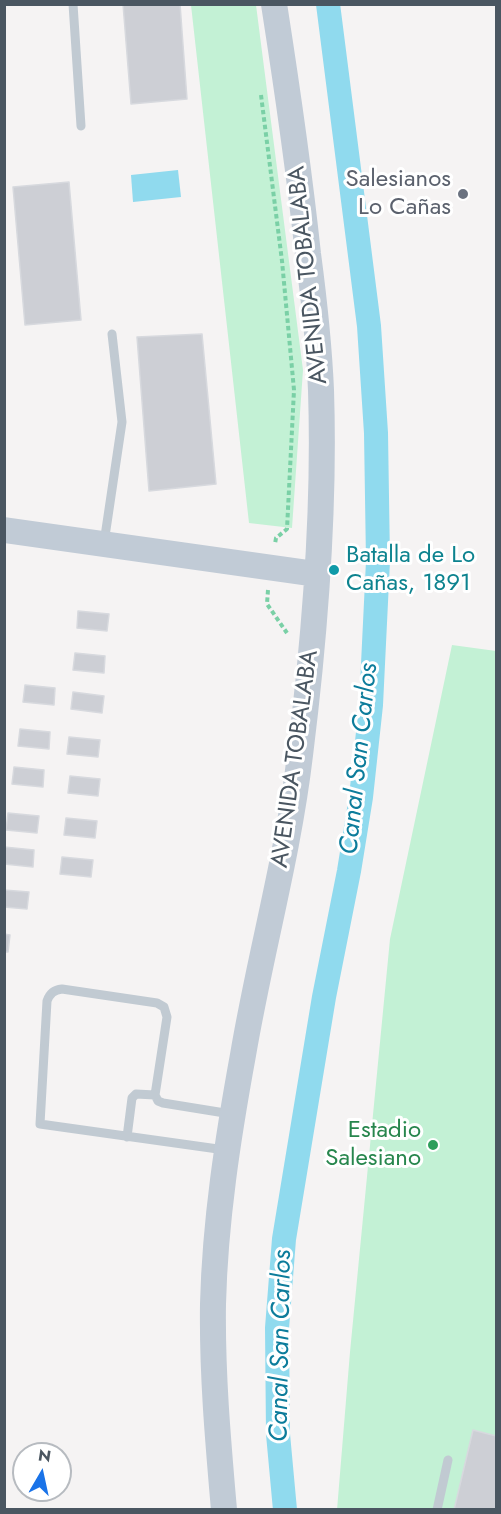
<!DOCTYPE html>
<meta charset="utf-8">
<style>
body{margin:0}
#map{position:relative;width:501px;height:1514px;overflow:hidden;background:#f5f3f3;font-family:Jost,sans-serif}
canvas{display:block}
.frame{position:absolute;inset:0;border:6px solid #4a5661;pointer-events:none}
.north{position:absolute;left:12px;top:1442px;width:60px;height:60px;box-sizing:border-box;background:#fff;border:2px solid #b7bbc0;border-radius:50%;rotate:9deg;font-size:16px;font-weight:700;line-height:24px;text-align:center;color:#4a5661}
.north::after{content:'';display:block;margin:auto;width:21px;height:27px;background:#1a73e8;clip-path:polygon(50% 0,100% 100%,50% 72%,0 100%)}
</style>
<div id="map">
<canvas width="501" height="1514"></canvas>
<div class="frame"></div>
<div class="north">N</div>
</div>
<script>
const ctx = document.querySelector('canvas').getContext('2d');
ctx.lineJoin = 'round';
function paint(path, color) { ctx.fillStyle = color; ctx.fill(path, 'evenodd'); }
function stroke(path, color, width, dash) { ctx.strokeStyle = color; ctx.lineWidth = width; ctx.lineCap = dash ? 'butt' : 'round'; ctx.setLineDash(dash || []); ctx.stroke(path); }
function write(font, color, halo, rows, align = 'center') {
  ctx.font = font + ' Jost,sans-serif'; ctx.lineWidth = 6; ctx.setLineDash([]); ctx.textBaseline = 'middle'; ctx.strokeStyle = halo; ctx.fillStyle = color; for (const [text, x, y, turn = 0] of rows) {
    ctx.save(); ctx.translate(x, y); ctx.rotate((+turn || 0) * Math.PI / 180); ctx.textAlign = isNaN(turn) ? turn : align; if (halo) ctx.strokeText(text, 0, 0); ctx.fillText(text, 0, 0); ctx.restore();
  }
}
const green = new Path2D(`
 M191,5h65l47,365 -11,158 -43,-5z
 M452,645l44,6v858l-159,1 13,-158 40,-413z`);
const water = new Path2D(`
 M178,170l3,27 -48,5 -2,-27z`);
const canal = new Path2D(`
 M285,1510l-7,-76 -1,-106 7,-89 40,-242 25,-126 12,-74 10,-92 7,-144 -2,-128 -7,-107 -41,-322`);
const building = new Path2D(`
 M123,4h57l7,95 -56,5z
 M69,182l12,138 -56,5 -12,-138z
 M202,334l14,150 -67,7 -12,-154z
 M78,611l31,3 -2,17 -30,-3z
 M75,653l30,3 -1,17 -31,-3z
 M25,685l30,3 -1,17 -31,-3z
 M73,692l31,4 -2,17 -31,-4z
 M20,729l30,3 -1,17 -31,-3z
 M69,737l31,3 -2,17 -31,-3z
 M14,767l30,3 -1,17 -31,-3z
 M70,776l30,3 -2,17 -30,-3z
 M8,813l31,3 -2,17 -31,-3z
 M66,818l31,3 -2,17 -31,-3z
 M4,847l30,3 -1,17 -29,-3z
 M62,857l31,3 -2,17 -31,-3z
 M4,890l25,2 -2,17 -23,-2z
 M4,934l6,1 -2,17h-4z
 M473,1430l23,6v74h-42z`);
const path = new Path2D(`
 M261,95l21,166 12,129 -7,139 -11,9 -1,6
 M268,590l-1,14 20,29`);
const lane = new Path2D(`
 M73,4l8,122
 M104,543l18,-121 -10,-88
 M155,1095l12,-78 -3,-10 -7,-4 -95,-14c-8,1 -12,4 -15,12l-7,123 185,26
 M127,1137l5,-39 4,-4 19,1 3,6 5,2 68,11
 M437,1510l11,-50`);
const secondary = new Path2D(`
 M4,530l312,44
 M224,1510c-6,-69 -12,-137 -11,-206 2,-83 15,-167 30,-249 17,-101 45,-198 57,-300 15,-120 25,-244 21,-365 -2,-46 -7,-91 -13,-136 -9,-84 -21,-167 -34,-250`);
const markers = [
 [463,194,6,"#6b7280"],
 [334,570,6,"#0f9aa8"],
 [433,1145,6,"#2e9e5b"]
];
const worshipNames = [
 ["Salesianos",451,180],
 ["Lo Cañas",451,208]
];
const streetNames = [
 ["AVENIDA TOBALABA",309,275,-96],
 ["AVENIDA TOBALABA",296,759,-82]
];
const cultureNames = [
 ["Batalla de Lo",346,556],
 ["Cañas, 1891",346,584]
];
const leisureNames = [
 ["Estadio",421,1131],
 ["Salesiano",421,1159]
];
const waterNames = [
 ["Canal San Carlos",360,759,-84],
 ["Canal San Carlos",282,1346,-89]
];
paint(green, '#c3f1d5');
paint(water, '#90daee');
stroke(canal, '#90daee', 24);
paint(building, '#cdcfd5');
stroke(building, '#d7d9de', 1.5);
stroke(path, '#7ad0a6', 4, [4.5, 3]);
stroke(lane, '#c1cad2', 9);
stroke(secondary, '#c1cbd6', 26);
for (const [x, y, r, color] of markers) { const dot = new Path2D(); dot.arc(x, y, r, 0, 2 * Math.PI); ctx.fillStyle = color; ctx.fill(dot); stroke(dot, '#fff', 2); }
write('24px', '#5b616d', '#fff', worshipNames, 'right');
write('24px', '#4a5661', '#fff', streetNames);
write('24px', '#0d838f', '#fff', cultureNames, 'left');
write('24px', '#27864d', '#fff', leisureNames, 'right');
write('italic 26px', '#0c7c9b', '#fff', waterNames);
</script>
